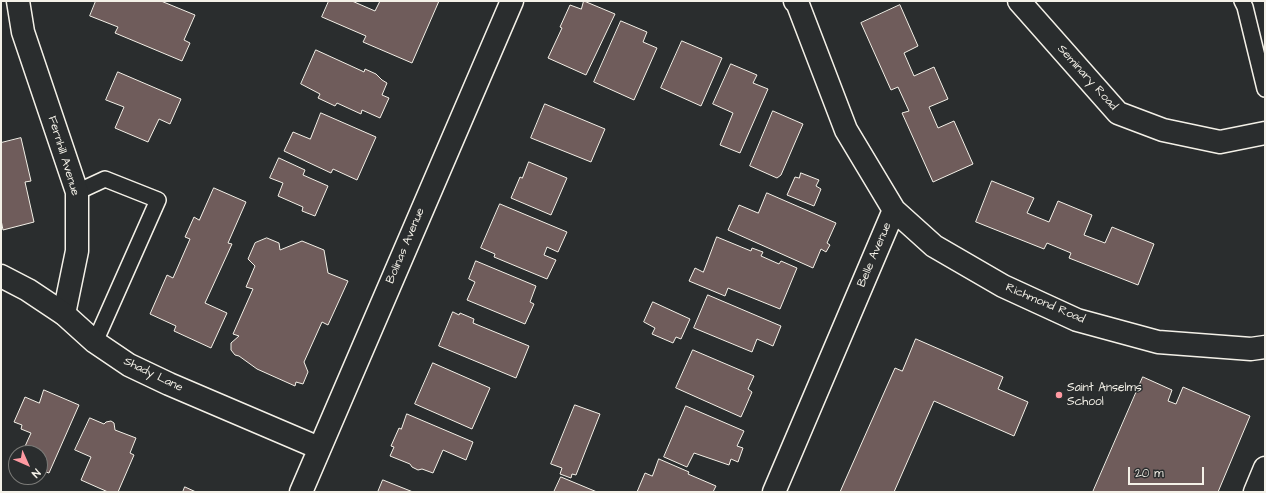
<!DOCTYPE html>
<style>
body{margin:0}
#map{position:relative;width:1266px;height:493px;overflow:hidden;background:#2a2d2e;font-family:"Architects Daughter",sans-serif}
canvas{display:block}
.frame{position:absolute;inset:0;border:2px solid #f4f1e8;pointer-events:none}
.north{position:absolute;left:8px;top:445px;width:40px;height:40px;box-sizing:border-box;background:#2a2d2e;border:1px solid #7b7b78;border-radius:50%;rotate:135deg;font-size:11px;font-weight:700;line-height:16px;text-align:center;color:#f4f1e8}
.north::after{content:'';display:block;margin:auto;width:14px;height:18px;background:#ff9aa2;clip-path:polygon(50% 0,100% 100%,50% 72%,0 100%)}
.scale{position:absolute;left:1128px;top:467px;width:76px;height:18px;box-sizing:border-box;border:2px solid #f4f1e8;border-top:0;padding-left:5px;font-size:12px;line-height:14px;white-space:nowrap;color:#f4f1e8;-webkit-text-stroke:3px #2a2d2e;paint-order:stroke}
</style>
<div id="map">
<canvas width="1266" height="493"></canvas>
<div class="frame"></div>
<div class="north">N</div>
<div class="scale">20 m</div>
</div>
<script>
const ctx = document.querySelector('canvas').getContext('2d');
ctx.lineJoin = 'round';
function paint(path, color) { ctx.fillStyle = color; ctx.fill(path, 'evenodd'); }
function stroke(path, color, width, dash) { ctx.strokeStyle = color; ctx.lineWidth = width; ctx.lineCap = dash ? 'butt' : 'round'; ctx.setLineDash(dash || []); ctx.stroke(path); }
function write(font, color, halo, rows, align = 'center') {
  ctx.font = font + ' "Architects Daughter",sans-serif'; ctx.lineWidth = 3; ctx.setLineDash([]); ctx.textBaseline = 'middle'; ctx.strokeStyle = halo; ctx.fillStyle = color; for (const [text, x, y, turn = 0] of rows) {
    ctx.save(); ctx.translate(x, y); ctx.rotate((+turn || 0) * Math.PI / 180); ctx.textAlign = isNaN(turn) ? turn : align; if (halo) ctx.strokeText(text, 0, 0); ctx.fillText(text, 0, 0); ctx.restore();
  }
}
const building = new Path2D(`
 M96,1h65l34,14 -11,25 6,3 -8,18 -67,-28 3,-6 -28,-11z
 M329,1h23l23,10 5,-10h59l-27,62 -49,-21 3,-6 -44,-19z
 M584,1l31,13 -29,61 -38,-17 14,-30 -2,-1 10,-22 11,4z
 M900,5l18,41 -14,7 10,23 20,-9 14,32 -19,8 9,21 16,-7 19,43 -40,18 -31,-69 7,-2 -11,-24 -7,3 -30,-67z
 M621,21l26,11 -4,10 14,6 -23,52 -40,-18z
 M682,41l40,17 -21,48 -40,-18z
 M316,50l46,21 2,1 1,-3 11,5 6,6 5,3 -5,12 7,3 -9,20 -18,-8 -1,4 -24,-11 -2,3 -17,-8 2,-4 -19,-10z
 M731,64l26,11 -4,8 15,6 -28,64 -20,-8 13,-32 -20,-9z
 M118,72l63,27 -11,25 -11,-5 -11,23 -33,-14 9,-21 -18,-7z
 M545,104l60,25 -14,33 -60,-24z
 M773,111l30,13 -22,51 -4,3 -27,-12z
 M321,113l55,24 -19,43 -24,-11 -2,4 -47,-22 9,-19 17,7z
 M21,138l10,43 -6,1 9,40 -31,8 -2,-10v-77z
 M279,158l26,12 -2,5 25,11 -13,30 -13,-5 1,-4 -25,-11 5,-13 -13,-5z
 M529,162l38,16 -16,37 -40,-17 9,-21 2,1z
 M801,173l18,7 -3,6 5,3 -7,17 -27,-11 8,-18 4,1z
 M992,181l42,17 -7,15 22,9 9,-21 34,14 -8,20 21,8 7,-16 42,17 -16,41 -69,-27 2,-5 -24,-10 -3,6 -68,-27z
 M214,188l32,14 -18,41 4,1 -27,59 22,10 -16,35 -37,-17 2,-5 -26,-12 17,-39 6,3 17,-39 -5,-2 9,-20 5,3z
 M767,193l69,30 -9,20 3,2 -4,7 -5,-3 -8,19 -85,-38 11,-25 19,8z
 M500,204l67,28 -9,20 -11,-5 -3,8 12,5 -9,19 -53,-22 1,-3 -14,-6z
 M717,237l34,14 1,-3 11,4 -2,4 18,8 2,-3 16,7 -17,41 -52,-21 -3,8 -36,-15 6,-13 8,4z
 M267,238l12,5 1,7 22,-9 22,9 4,23 20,8 -20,44 -6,-3 -18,40 4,10 -5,12 -7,-2 -1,4 -38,-17 -18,-13 -4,-1 -4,-5v-7l8,-7 -6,-2 20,-45 -7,-2 9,-21 -7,-7 7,-16z
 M476,261l60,25 -6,16 4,2 -9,20 -58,-24 8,-18 -6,-3z
 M708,295l73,31 -8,20 -16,-7 -5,13 -58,-24z
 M653,302l37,17 -9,20 -5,-2 -3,6 -21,-9 3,-6 -11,-6z
 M453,312l6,3 1,-2 14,6 -1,4 56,23 -13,32 -77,-32z
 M916,339l87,38 -5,12 30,13 -14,34 -80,-35 -40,91h-54l55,-124 7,3z
 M693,350l61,26 -6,13 4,3 -11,25 -65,-29z
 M433,363l57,25 -18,41 -57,-25z
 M1143,377l29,13 -4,11 8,3 7,-17 67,29 -32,76h-125z
 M44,390l35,15 -30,68 -9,-3v-17h-18l9,-20 -10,-4 1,-4 -8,-3 11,-25 14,6z
 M575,405l25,9 -24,61 -4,-1 -1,4 -11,-4 2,-6 -11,-4z
 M686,406l58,25 -7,15 6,2 -5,14 -7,-3 -2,6 -35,-12 -7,14 -23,-10z
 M407,414l66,28 -7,18 -23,-10 -10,23 -11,-4 -4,1 -6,-3 -2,-3 -20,-8 4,-9 -3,-1 8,-18 2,1z
 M90,418l14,6 2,-2 5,-1 3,2 1,7 21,8 -6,15 4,2 -16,37h-10l-27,-12 10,-23 -16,-7z
 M659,459l30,13 -1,2 28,12 -3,6h-76l8,-19 7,3z
 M561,477l36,15h-43z
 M383,480l30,12h-35z
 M185,487l11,5h-13z`);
const lane = new Path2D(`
 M1242,1l3,6 20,82
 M77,192l28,-13 53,21 -63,142`);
const street = new Path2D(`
 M18,1l5,31 54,160v59l-13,63
 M1019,1l99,112 45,17 57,12 45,-9
 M894,210l40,36 69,40 74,34 81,22 93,7 14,-2
 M774,492l120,-282 -48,-80 -49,-128 -2,-1
 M1255,492l10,-24`);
const secondary = new Path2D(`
 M1,276l27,14 36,24 31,28 34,23 40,19 150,64
 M301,492l211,-491`);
const markers = [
 [1059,395,4,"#ff9aa2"]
];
const streetNames = [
 ["Seminary Road",1087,78,48],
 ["Fernhill Avenue",63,156,73],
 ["Bolinas Avenue",406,246,-67],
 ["Belle Avenue",875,255,-67],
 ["Richmond Road",1045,304,23],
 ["Shady Lane",153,375,26]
];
const poiNames = [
 ["Saint Anselms",1067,388],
 ["School",1067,402]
];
paint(building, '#6f5c5b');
stroke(building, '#f4f1e8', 1);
stroke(lane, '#f4f1e8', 18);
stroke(street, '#f4f1e8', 25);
stroke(secondary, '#f4f1e8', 25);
stroke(lane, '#2a2d2e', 15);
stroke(street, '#2a2d2e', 22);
stroke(secondary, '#2a2d2e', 22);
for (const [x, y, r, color] of markers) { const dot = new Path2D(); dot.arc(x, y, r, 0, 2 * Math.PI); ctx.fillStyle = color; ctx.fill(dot); stroke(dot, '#2a2d2e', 1.5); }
write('12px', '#f4f1e8', '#2a2d2e', streetNames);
write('12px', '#f4f1e8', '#2a2d2e', poiNames, 'left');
</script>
